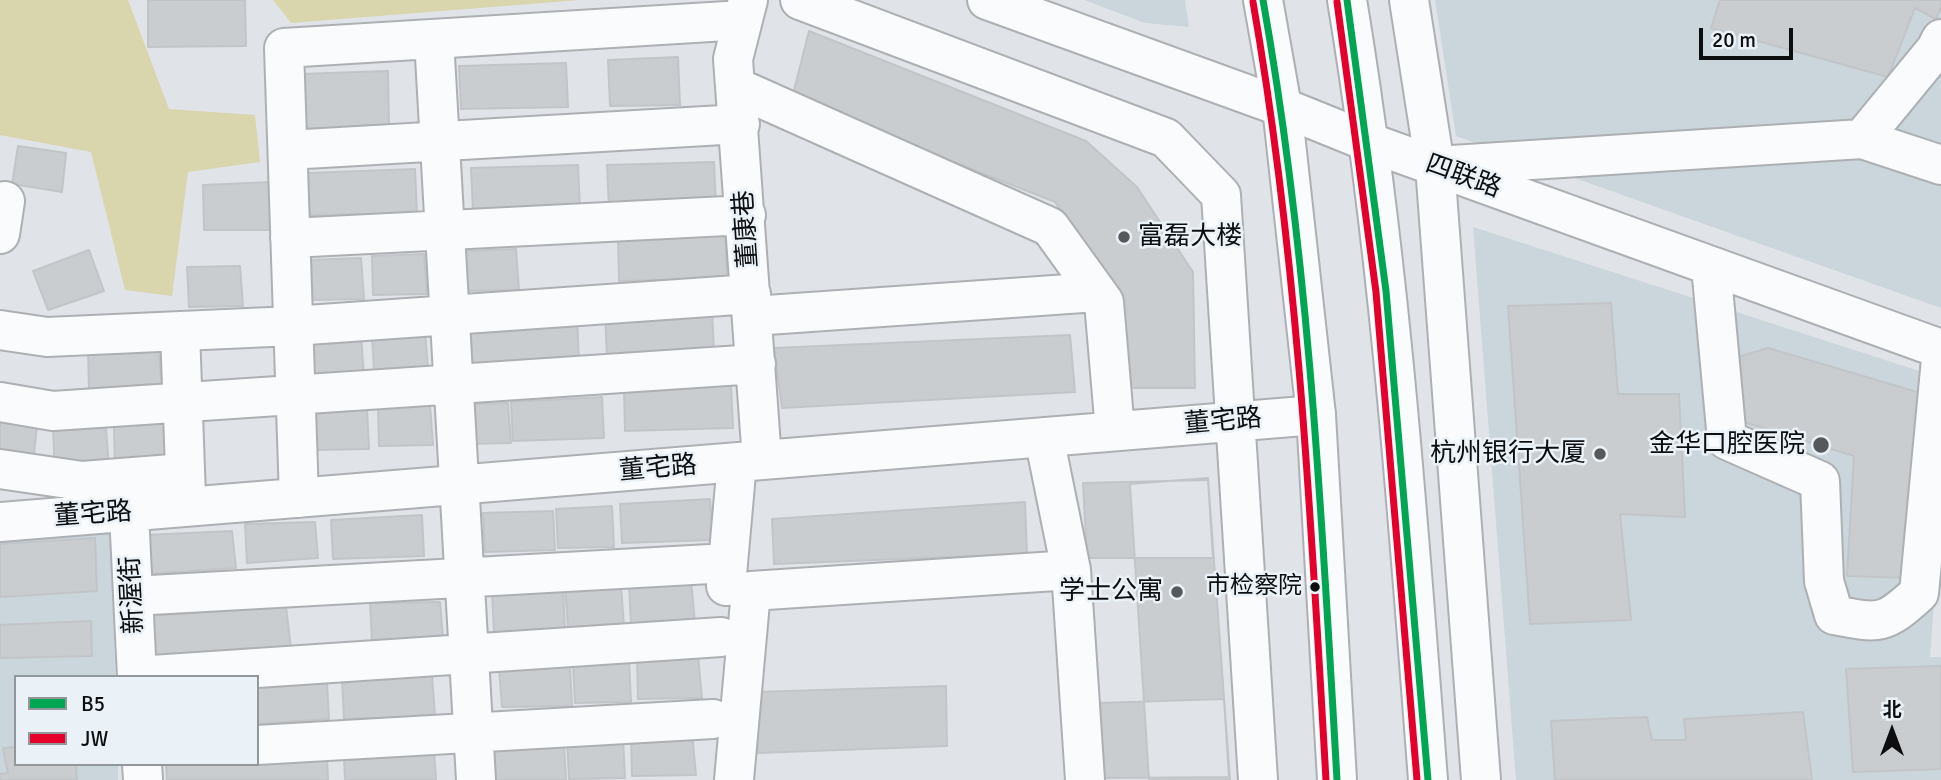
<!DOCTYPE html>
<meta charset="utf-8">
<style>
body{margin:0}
#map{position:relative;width:1941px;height:780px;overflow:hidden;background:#e0e4e8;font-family:Signika,"Noto Sans SC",sans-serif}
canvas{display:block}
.legend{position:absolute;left:14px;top:675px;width:245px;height:91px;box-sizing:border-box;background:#eaf2f8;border:2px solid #91979b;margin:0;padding:9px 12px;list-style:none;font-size:21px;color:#0c0e10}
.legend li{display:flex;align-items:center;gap:14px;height:35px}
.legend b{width:35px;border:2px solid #91979b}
.north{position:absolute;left:1857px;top:696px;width:70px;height:70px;-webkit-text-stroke:5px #eaf2f8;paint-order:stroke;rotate:0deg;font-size:19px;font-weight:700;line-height:28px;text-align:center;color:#0c0e10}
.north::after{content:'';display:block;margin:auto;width:24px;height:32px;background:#0c0e10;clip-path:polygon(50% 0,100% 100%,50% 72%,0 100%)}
.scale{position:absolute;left:1699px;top:28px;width:94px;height:32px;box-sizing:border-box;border:4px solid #0c0e10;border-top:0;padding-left:9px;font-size:21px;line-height:24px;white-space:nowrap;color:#0c0e10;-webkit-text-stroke:5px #eaf2f8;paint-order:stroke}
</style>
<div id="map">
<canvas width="1941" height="780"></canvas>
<ul class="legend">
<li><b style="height:9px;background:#00a651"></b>B5</li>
<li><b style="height:9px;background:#e4002b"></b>JW</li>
</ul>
<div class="north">北</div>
<div class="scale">20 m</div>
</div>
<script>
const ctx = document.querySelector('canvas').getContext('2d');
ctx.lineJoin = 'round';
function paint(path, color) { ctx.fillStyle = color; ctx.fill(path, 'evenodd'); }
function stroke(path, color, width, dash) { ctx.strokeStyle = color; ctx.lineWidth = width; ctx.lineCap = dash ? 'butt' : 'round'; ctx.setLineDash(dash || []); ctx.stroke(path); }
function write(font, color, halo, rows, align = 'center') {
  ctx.font = font + ' Signika,"Noto Sans SC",sans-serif'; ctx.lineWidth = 5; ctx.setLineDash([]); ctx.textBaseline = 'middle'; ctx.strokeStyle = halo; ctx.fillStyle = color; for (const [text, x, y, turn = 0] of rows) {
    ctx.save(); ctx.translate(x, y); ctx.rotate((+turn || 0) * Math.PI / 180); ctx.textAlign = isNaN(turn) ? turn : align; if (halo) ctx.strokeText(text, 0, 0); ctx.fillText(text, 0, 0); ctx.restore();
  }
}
const built = new Path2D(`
 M1084,0h101l4,27 -44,-4z
 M1435,0h506v308l-485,-172z
 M1473,227l468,151v133l-11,146h11v123h-425z
 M111,529l4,148h-99v87h102v16h-118v-243z`);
const green = new Path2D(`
 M0,0h128l41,109 86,6 5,47 -72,10 -16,124 -47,-6 -34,-138 -91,-17z
 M273,0h307l-289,23z`);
const building = new Path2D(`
 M148,0h97l1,46 -98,1z
 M1720,0h221v7l-5,12 -21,-11 -27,69 -177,-49z
 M809,31l277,110 51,46 56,85 2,116h-73l-7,-97 -60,-89 -263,-104z
 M678,57l2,48 -70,1 -2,-46z
 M566,63l2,44 -107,2 -2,-43z
 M388,71l1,55 -86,3 -4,-55z
 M18,146l48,7 -4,39 -50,-8z
 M714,162l2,43 -107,3 -2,-43z
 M578,165l2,44 -107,2 -2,-43z
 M415,169l2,44 -107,2 -2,-42z
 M272,182l3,48h-71l-1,-45z
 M725,235l2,43 -108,3 -1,-43z
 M516,249l3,41 -54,1 -2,-40z
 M89,250l15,41 -56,19 -15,-39z
 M424,254l3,40 -54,1 -1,-39z
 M361,258l3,41 -54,1 -2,-40z
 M240,266l3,40 -54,1 -2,-40z
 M1611,303l7,91h61l6,123 -65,-3 11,106 -101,4 -22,-318z
 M712,309l2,43 -107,4 -2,-43z
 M577,318l2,43 -107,3 -2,-42z
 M425,331l3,40 -54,1 -2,-39z
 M1070,335l5,57 -293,16 -8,-60z
 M361,336l3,40 -54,1 -1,-39z
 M158,346l4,41 -73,4 -1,-42z
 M1768,348l156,46 -17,184 -60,-2 7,-120 -110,-34 -9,-64z
 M731,385l2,43 -108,3 -1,-43z
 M602,397l2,41 -91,3 -2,-39z
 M508,403l3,40 -44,1 -4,-40z
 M430,405l3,40 -54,1 -1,-39z
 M367,409l2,40 -53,1 -2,-39z
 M0,420l37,6 -4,38 -33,-5z
 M166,423l4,41 -55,4 -1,-42z
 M106,428l3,40 -54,4 -2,-43z
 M1208,478l22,302h-81l-19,-296z
 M1208,480l5,78h-126l-4,-75z
 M710,499l3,41 -91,3 -2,-39z
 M1025,502l2,52 -253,10 -2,-45z
 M612,506l2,41 -56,1 -2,-39z
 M553,511l2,39 -70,2 -2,-39z
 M422,515l2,41 -91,3 -2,-39z
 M315,522l3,36 -71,5 -2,-39z
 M232,531l4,37 -89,6 -2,-39z
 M95,538l2,53 -97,6v-53z
 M691,580l4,43 -64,1 -2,-41z
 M621,586l3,40 -56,1 -3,-39z
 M563,591l2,39 -71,2 -2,-40z
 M440,602l3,36 -71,4 -2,-39z
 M286,607l5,41 -142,8 -2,-40z
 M91,621l1,35 -92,2v-33z
 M698,656l4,42 -64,1 -1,-40z
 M629,661l2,41 -56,1 -2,-39z
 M570,666l2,40 -70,1 -3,-39z
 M1941,666v103l-88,3 -7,-103z
 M432,675l3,41 -91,3 -2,-39z
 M327,683l2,36 -71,5 -1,-39z
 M946,686l1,60 -189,7 -2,-61z
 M1224,699l5,78 -126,1 -4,-75z
 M1803,712l9,68h-257l-4,-59 96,-4 5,23h34l-2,-21z
 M692,732l4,43 -64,1 -1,-40z
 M623,738l2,40 -56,1 -2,-39z
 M564,743l2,37h-71l-1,-36z
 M16,747v17h60l1,16h-77v-6l8,-1 -5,-25z
 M434,751l2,29h-91l-1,-24z
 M327,757l1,23h-161l-1,-15 91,-1v-3z`);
const minor = new Path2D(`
 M748,0l-15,59 29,401
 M800,0l366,138 55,57 37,585
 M987,0l295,107 89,36 570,206
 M1409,0l26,166 46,614
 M434,39l42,741
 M736,87l314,140 54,75 11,129
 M1862,139l74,-90 5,-10
 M288,150l452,-26
 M1452,165l410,-26 79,26
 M0,234l5,-33
 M290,238l456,-23
 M1711,266l16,174 93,41 4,100 10,34c46,9 50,10 85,-22l22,-234
 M753,316l344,-24
 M0,330l47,7 246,-11 458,-32
 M180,331l6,166
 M0,402l53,9 703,-47
 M1044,437l27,133 14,210
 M0,469l82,12 103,-8
 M299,498l-15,-450 459,-28
 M129,513l8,164
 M0,522l1316,-107
 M726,586l11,-124
 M133,596l595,-33
 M137,676l584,-39
 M257,745l456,-26
 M142,764l1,16
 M734,780l17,-189 320,-21`);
const major = new Path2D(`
 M1263,0l19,107 34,308 21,365
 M1347,0c43,258 61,519 81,780`);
const bus1 = new Path2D(`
 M1263,0c46,258 59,519 74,780
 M1347,0l39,291 42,489`);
const bus2 = new Path2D(`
 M1253,2c45,257 58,518 73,778
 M1337,2l39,290 41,488`);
const markers = [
 [1124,237,7,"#56595c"],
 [1821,445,9,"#56595c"],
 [1600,454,7,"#56595c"],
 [1315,587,6,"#0c0e10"],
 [1177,592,7,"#56595c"]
];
const busNames = [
 ["市检察院",1302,587]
];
const streetNames = [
 ["四联路",1463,177,20],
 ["董康巷",747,229,-94],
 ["董宅路",1223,422,-5],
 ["董宅路",658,469,-5],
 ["董宅路",93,515,-4],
 ["新渥街",133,595,-93]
];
const poiNames = [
 ["富磊大楼",1138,237,"left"],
 ["金华口腔医院",1805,445],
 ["杭州银行大厦",1586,454],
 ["学士公寓",1163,592]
];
paint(built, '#cbd5dc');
paint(green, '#d9d5ad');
paint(building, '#cacdd0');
stroke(building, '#c2c5c8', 2);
stroke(minor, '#adb0b3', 42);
stroke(major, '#adb0b3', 42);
stroke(minor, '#fafbfc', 38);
stroke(major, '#fafbfc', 38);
stroke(bus1, '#00a651', 7);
stroke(bus2, '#e4002b', 7);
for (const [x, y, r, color] of markers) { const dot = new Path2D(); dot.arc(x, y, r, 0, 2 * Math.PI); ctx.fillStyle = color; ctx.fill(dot); stroke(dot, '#eaf2f8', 2.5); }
write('24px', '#0c0e10', '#eaf2f8', busNames, 'right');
write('26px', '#0c0e10', '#eaf2f8', streetNames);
write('26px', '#0c0e10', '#eaf2f8', poiNames, 'right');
</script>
